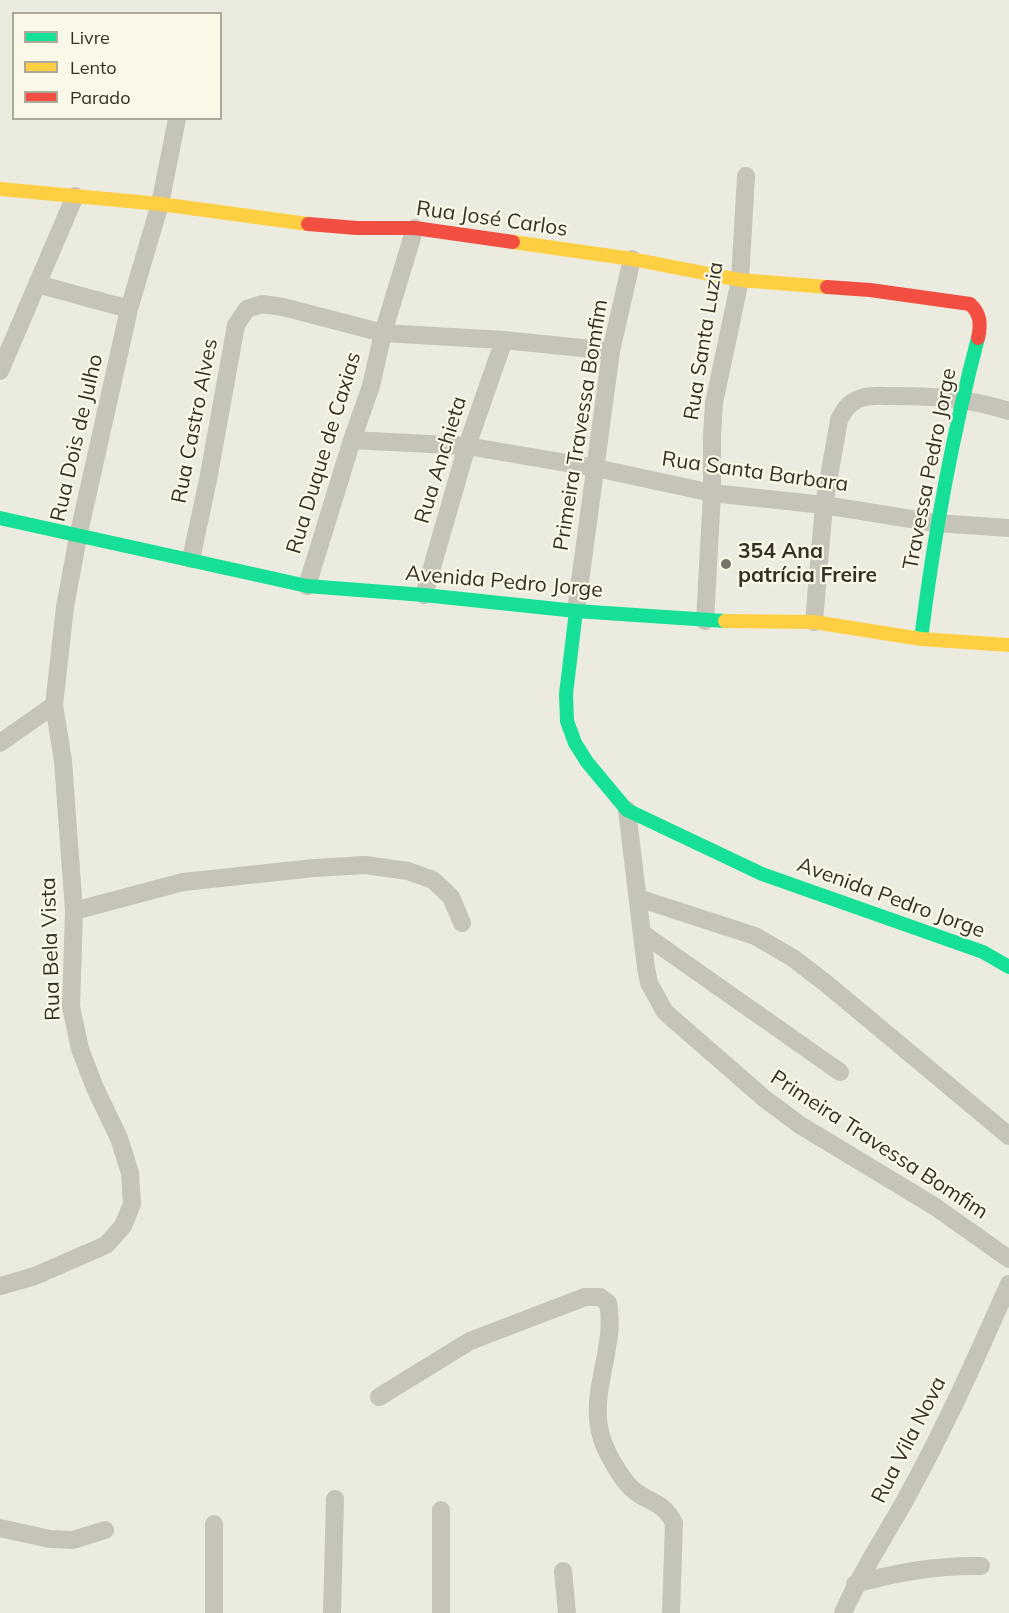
<!DOCTYPE html>
<meta charset="utf-8">
<style>
body{margin:0}
#map{position:relative;width:1009px;height:1613px;overflow:hidden;background:#ecebdf;font-family:Mulish,sans-serif}
canvas{display:block}
.legend{position:absolute;left:12px;top:12px;width:210px;height:108px;box-sizing:border-box;background:#faf8e6;border:2px solid #aca89a;margin:0;padding:8px 10px;list-style:none;font-size:18px;color:#363127}
.legend li{display:flex;align-items:center;gap:12px;height:30px}
.legend b{width:30px;border:2px solid #aca89a}
</style>
<div id="map">
<canvas width="1009" height="1613"></canvas>
<ul class="legend">
<li><b style="height:8px;background:#16e098"></b>Livre</li>
<li><b style="height:8px;background:#ffcf43"></b>Lento</li>
<li><b style="height:8px;background:#f24e42"></b>Parado</li>
</ul>
</div>
<script>
const ctx = document.querySelector('canvas').getContext('2d');
ctx.lineJoin = 'round';
function stroke(path, color, width, dash) { ctx.strokeStyle = color; ctx.lineWidth = width; ctx.lineCap = dash ? 'butt' : 'round'; ctx.setLineDash(dash || []); ctx.stroke(path); }
function write(font, color, halo, rows, align = 'center') {
  ctx.font = font + ' Mulish,sans-serif'; ctx.lineWidth = 4.5; ctx.setLineDash([]); ctx.textBaseline = 'middle'; ctx.strokeStyle = halo; ctx.fillStyle = color; for (const [text, x, y, turn = 0] of rows) {
    ctx.save(); ctx.translate(x, y); ctx.rotate((+turn || 0) * Math.PI / 180); ctx.textAlign = isNaN(turn) ? turn : align; if (halo) ctx.strokeText(text, 0, 0); ctx.fillText(text, 0, 0); ctx.restore();
  }
}
const street = new Path2D(`
 M37,284l92,25
 M0,371l75,-175
 M352,440l115,6 129,22 116,25 112,12 112,18 73,5
 M191,559l17,-79 28,-155 11,-16 15,-5 21,3 100,26 121,7 107,11
 M307,586l45,-146 19,-54 12,-53 32,-105
 M424,595l43,-149 37,-106
 M576,611l35,-260 21,-92
 M705,621l7,-128v-57l2,-33 26,-123 6,-104
 M814,622l10,-117 15,-85c4,-7 6,-13 14,-18 12,-8 27,-6 40,-6 45,0 73,2 116,15
 M0,743l54,-38
 M627,810l19,158 3,15 16,29 100,87 35,26 134,81 75,53
 M638,898l117,38 38,22 35,27 181,151
 M74,911l109,-29 131,-14 51,-3 43,6 25,9 18,17 11,26
 M642,933l198,139
 M0,1286l35,-10 71,-31 17,-19 9,-22 -2,-31 -11,-35 -24,-50 -15,-39 -9,-42 3,-96 -11,-150 -9,-56 11,-98 13,-70 51,-228 31,-105 17,-85
 M379,1397l91,-56 115,-44h15l8,6c9,45 -21,91 -6,136 5,15 21,44 34,53 17,12 28,11 38,31l-3,90
 M214,1524v89
 M0,1528l50,11 23,1 32,-10
 M563,1571l4,42
 M855,1584c42,-12 83,-19 126,-18
 M332,1613l3,-114
 M441,1613v-103
 M843,1613c18,-42 44,-79 66,-120 37,-67 69,-139 100,-209`);
const fast = new Path2D(`
 M0,518l307,68 117,9 152,16 149,10
 M576,611l-10,83 1,27 8,22 12,19 40,48 135,64 221,78 26,15
 M921,639c13,-104 30,-199 57,-301`);
const slow = new Path2D(`
 M0,189l160,15 148,20
 M513,242l119,17 108,21 87,7
 M725,621l89,1 107,17 88,6`);
const jam = new Path2D(`
 M308,224l49,4h58l98,14
 M827,287l43,3 100,14c11,10 11,21 8,34`);
const markers = [
 [726,564,6,"#767267"]
];
const streetNames = [
 ["Rua José Carlos",492,219,8],
 ["Rua Santa Luzia",704,341,-81],
 ["Rua Castro Alves",195,421,-79],
 ["Primeira Travessa Bomfim",581,425,-81],
 ["Rua Dois de Julho",77,438,-77],
 ["Rua Duque de Caxias",324,453,-73],
 ["Rua Anchieta",441,460,-73],
 ["Travessa Pedro Jorge",930,469,-79],
 ["Rua Santa Barbara",755,472,8],
 ["Avenida Pedro Jorge",504,582,5],
 ["Avenida Pedro Jorge",891,898,20],
 ["Rua Bela Vista",51,949,-92],
 ["Primeira Travessa Bomfim",879,1145,33],
 ["Rua Vila Nova",909,1440,-63]
];
const poiNames = [
 ["354 Ana",738,552],
 ["patrícia Freire",738,576]
];
stroke(street, '#c6c3b8', 18);
stroke(fast, '#16e098', 14);
stroke(slow, '#ffcf43', 14);
stroke(jam, '#f24e42', 14);
for (const [x, y, r, color] of markers) { const dot = new Path2D(); dot.arc(x, y, r, 0, 2 * Math.PI); ctx.fillStyle = color; ctx.fill(dot); stroke(dot, '#faf8e6', 2); }
write('21px', '#363127', '#faf8e6', streetNames);
write('bold 21px', '#363127', '#faf8e6', poiNames, 'left');
</script>
